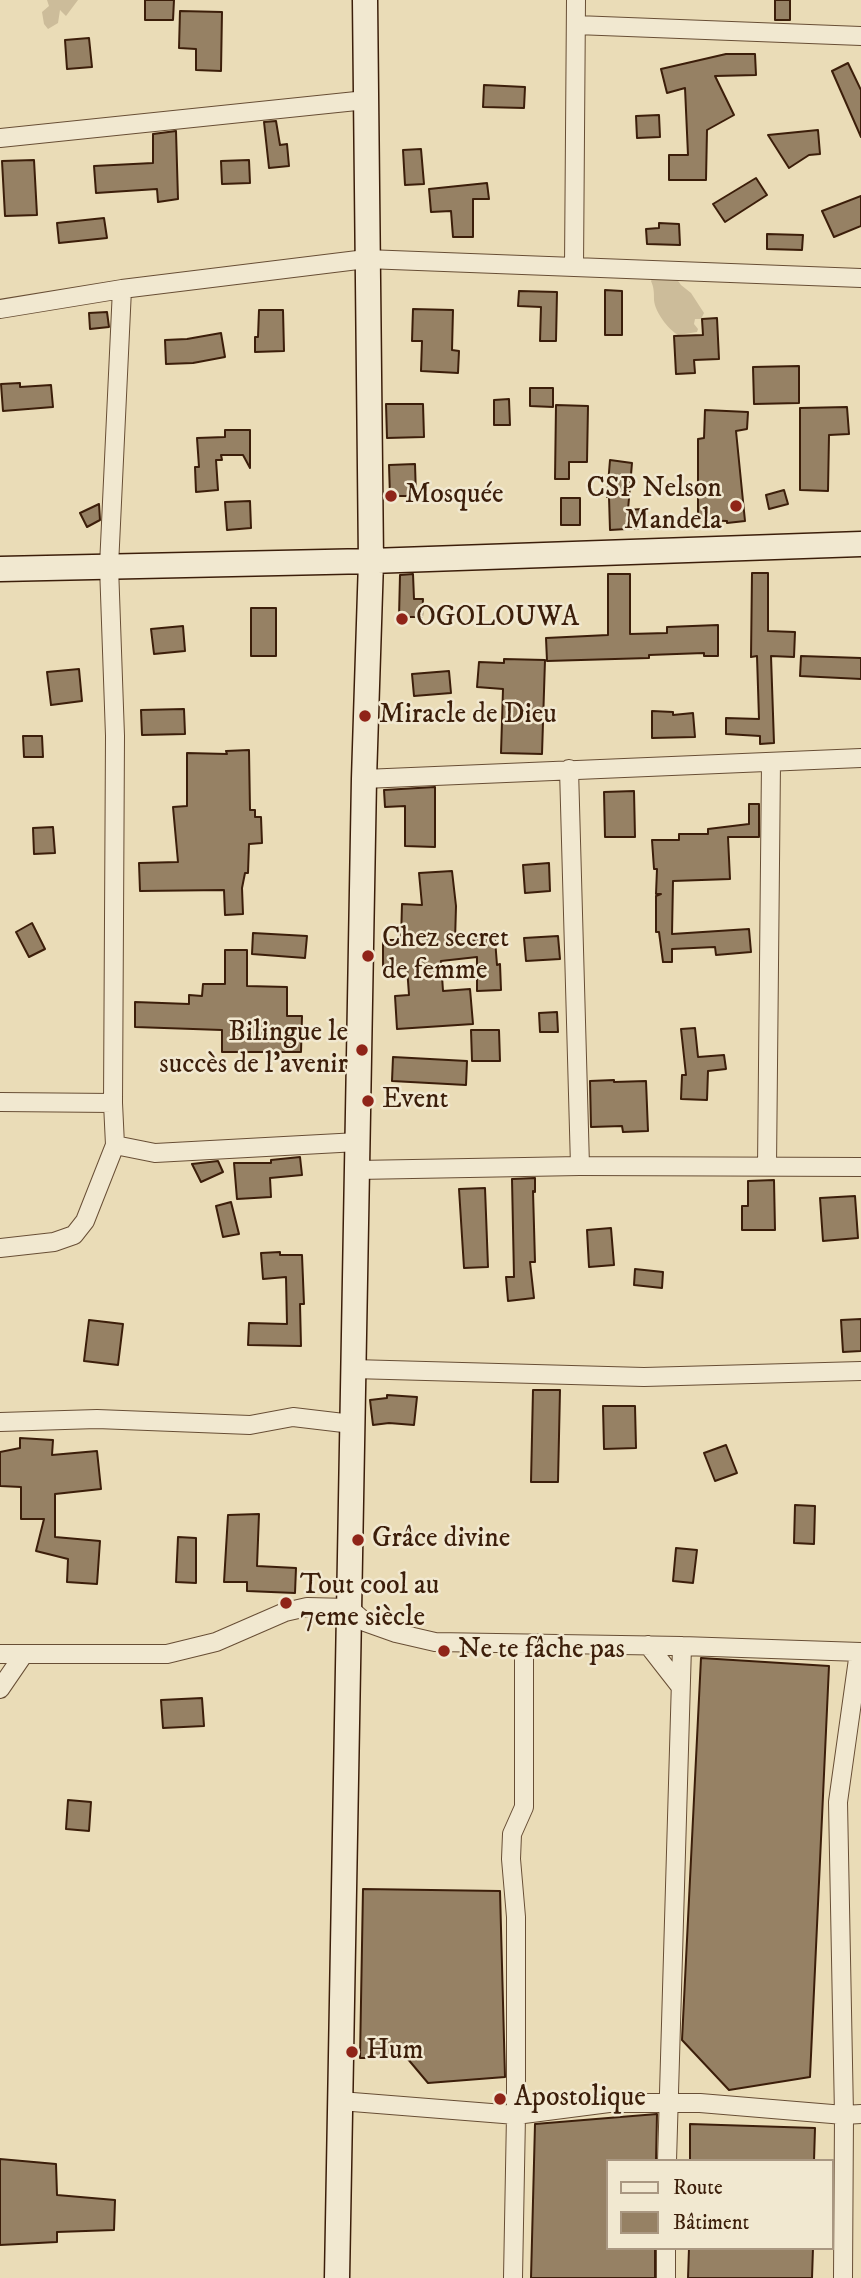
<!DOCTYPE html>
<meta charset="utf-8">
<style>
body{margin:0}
#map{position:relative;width:861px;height:2278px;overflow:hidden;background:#eadcb7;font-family:"IM FELL DW Pica",serif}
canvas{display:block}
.legend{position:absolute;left:606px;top:2159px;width:228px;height:91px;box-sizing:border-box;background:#f1e8d0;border:2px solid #a99781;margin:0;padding:9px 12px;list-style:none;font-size:21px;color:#3c1e0a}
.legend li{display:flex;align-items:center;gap:14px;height:35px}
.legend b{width:35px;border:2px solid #a99781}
</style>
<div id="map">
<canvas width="861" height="2278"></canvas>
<ul class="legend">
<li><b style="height:9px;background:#f1e8d0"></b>Route</li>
<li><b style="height:19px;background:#968164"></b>Bâtiment</li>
</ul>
</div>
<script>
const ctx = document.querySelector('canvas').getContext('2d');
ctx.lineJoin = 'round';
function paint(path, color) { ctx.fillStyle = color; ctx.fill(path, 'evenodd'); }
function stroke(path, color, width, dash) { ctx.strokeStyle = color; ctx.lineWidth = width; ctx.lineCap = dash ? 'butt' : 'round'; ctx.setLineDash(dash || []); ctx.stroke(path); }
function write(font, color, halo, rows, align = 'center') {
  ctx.font = font + ' "IM FELL DW Pica",serif'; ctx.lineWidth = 5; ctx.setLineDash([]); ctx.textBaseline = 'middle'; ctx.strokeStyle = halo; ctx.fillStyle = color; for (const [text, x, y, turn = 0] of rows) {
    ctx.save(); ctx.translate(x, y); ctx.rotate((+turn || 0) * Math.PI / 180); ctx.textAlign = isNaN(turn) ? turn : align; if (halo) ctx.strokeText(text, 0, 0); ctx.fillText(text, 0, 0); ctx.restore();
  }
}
const green = new Path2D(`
 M47,0h31l-12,16 -6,-6 -2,13 -10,6 -4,-5 -2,-12 7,-6z
 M655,275l21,3 5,7 10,8 13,20 -3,6h-6l-1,5 4,5 -1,3 -19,3c-10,-6 -23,-23 -24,-35 0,-8 0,-12 -3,-19z`);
const building = new Path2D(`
 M145,0h29l-1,20h-28z
 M775,0h15v20h-15z
 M180,11l42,1 -1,59 -25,-1v-21l-17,-1z
 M89,38l3,29 -25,2 -2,-29z
 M726,54h29l1,21 -41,1 19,39 -27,15 -1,50h-37v-25h19l-3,-67 -18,5 -6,-24z
 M848,63l13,27v47l-29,-66z
 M484,85l41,2 -1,21 -41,-1z
 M659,115l1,22 -23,1 -1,-22z
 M276,121l4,24 7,-1 2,22 -20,2 -5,-46z
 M818,130l2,24 -11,1 -20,13 -21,-33z
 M176,131l2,68 -20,3 -1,-13 -61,4 -2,-27 59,-3v-29z
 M421,149l3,35 -19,1 -2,-35z
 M34,160l3,55 -32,1 -3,-55z
 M249,160l1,23 -28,1 -1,-23z
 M756,178l11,17 -42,27 -12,-18z
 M487,183l2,16h-16v38h-20l-2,-26 -20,1 -2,-23z
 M861,196v30l-27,11 -12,-26z
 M104,218l3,20 -48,5 -2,-20z
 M659,223l20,1 1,21 -33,-1 -1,-15 13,-1z
 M767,234l36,1 -1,15 -35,-1z
 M605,290l17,1v44h-17z
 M519,291l38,1 -1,49h-16l1,-34 -23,-1z
 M413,309l40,1 -1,40 7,1 -1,22 -37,-2 1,-30h-10z
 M259,310h24l1,41 -29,1v-15h3z
 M107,312l2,15 -19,2 -1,-16z
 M717,318l2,41 -25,1 1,13 -19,1 -2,-38 29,-1 -1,-16z
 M221,333l4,24 -32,6 -27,1 -1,-24 22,-1z
 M799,366v37l-45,1 -1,-37z
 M20,383v4l31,-2 2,22 -50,4 -2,-27z
 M530,388h23v19l-23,-1z
 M509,399l1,26h-16v-25z
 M386,404h37l1,33 -37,1z
 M556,405l32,1 -1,56h-18v17h-14z
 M847,407l2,27 -20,1 -1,56 -28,-1v-82z
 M705,410l43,2 -1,17 -11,2 9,90 -18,2v-2l-29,-1v-81l6,-1z
 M225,430h25v38l-7,-13h-22l1,5h-6l2,30 -22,2 -1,-25h4l-2,-29 28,-1z
 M610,460l22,3 -4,47 14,-1 1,19 -33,2 -1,-33h-2z
 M415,464l1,32h-26l-1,-31z
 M784,490l4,14 -19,5 -3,-14z
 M561,498h19v27h-19z
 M250,501l1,27 -24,2 -2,-28z
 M99,504l1,16 -13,7 -7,-14z
 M752,573h16v58l27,1 -1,25 -23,-1 3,87 -14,1v-8l-34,-2v-16l33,1 -2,-63 -6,1z
 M413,574l1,25h9l-1,18h-23l1,-42z
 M608,574h22v60l37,-1v-6l51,-2v31h-14v-3l-55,2v3l-102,3 -1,-23 62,-3z
 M251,608h25v48h-25z
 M183,626l2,25 -31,3 -3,-25z
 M801,656l60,2v21l-61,-3z
 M504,659l41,1 -3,94 -41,-1 2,-64 -26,-2 2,-25 25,1z
 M79,669l3,32 -31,4 -4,-33z
 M449,671l2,22 -37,3 -2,-22z
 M184,709l1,25 -43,1 -1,-25z
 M652,711l21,1v3l20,-2 2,24 -43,1z
 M23,736h19l1,21h-19z
 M249,750l1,60h5v7h6l1,26 -13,1 -1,29h-3l-3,15 1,26 -18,1 -1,-25 -84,1 -1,-28 39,-1 -5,-55 14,-1v-53l40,1 -1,-3z
 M435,787v60l-30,-1v-40l-20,1 -1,-17z
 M634,791l1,46h-30l-1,-45z
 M749,804h10v33h-31l2,42 -57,2 -1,53 77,-5 2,23 -35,3 -1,-8 -43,2v13h-9l-4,-30h-3v-36l5,-2h-5l1,-25h-3l-2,-29h27v-6h29v-5l41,-5z
 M53,827l2,26 -21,1 -1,-26z
 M549,863l1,28 -25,2 -2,-28z
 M452,871l4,35 -1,36 40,-3 2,26 3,-1 1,26 -24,1v-34l-36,4 2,30 27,-2 3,35 -76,5 -2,-33 14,-1 -2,-28 -24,-1v-26h18l1,-36 20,1 -3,-32z
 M32,923l13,26 -16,8 -13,-25z
 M253,933l54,3 -2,22 -53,-4z
 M558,936l2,23 -34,2 -2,-23z
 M225,950h22v36l40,1v29h15l-1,36h-79v-22l-87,-3v-25l54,2v-9l13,1 1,-12h22z
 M557,1012l1,20h-18l-1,-19z
 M695,1028l3,29 26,-2 2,14 -18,2 -1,29 -26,-1 1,-24h4l-5,-46z
 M471,1030h28l1,31h-28z
 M393,1057l74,4 -1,24 -74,-4z
 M614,1080v2l32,-1 2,50 -25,1 -1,-6 -31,1 -1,-46z
 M300,1157l2,18 -32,3 1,19 -34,2 -3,-36h37v-3z
 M218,1161l5,11 -22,10 -9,-18z
 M535,1178v14l-2,-1 2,71h-5l4,36 -26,3 -2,-24h8l-2,-98z
 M774,1180l1,50h-33v-24h6v-25z
 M485,1188l3,79 -24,1 -5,-79z
 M855,1196l3,42 -35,3 -3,-43z
 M231,1202l8,32 -16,3 -7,-31z
 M611,1228l3,37 -25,2 -2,-37z
 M280,1252v3h22l2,49h-4l1,42 -53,-1 1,-22 38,1 -1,-47 -23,2 -2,-26z
 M635,1269l28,3 -1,16 -28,-3z
 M861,1319v32l-18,1 -2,-32z
 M89,1320l34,4 -5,41 -34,-4z
 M533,1390h27l-2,92h-27z
 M387,1395l30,2 -3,28 -25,-2 -16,2 -3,-25 17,-2z
 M603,1406h32l1,42 -32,1z
 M20,1438l33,2 -1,15 45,-4 4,38 -46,5v43l45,4 -3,43 -30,-2 1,-23 -32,-8 8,-32h-23v-32l-21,-1v-34l20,-4z
 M726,1445l11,28 -22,8 -11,-28z
 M795,1505l20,1 -1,38 -20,-1z
 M259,1514l-2,52 39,2 -1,25 -48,-2v-9h-23l4,-67z
 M178,1537l18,1v45l-20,-1z
 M676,1548l21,2 -4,33 -20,-2z
 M701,1658l128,8 -19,411 -81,13 -47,-50z
 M202,1698l2,28 -41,2 -2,-28z
 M68,1800l23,2 -2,29 -23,-2z
 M363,1889l137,2 5,186 -77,6 -21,-25h-47z
 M657,2114l-1,47h-49v87h48v30h-124l4,-154z
 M690,2124l125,4 -1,33h-124z
 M0,2159l56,5 1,31 58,5 -1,30 -57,2v10l-57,3z
 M689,2248h124l-1,30h-124z`);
const street = new Path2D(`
 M576,25l285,11
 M0,138l366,-38
 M574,267l2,-267
 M0,309l122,-20 244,-30 495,19
 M569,769l11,397
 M364,779l497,-21
 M0,1102l113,1
 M115,1145l40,8 203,-11
 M767,1166l4,-404
 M357,1170l223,-4 281,1
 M0,1248l54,-6 20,-7 11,-14 30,-76 -2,-42 2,-367 -6,-170 13,-277
 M353,1369l291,8 217,-6
 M0,1422l97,-3 153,6 43,-8 59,7
 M648,1645l32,41
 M0,1654h167l49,-12 69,-30 22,-5 42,1 16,14 31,11 39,9 247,4 179,6
 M0,1689l24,-35
 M340,2101l176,14 93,-12h91l144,12 17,-1
 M667,2161l15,-515
 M513,2278l3,-163v-198l-5,-58 1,-25 12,-27v-163
 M666,2278v-30
 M843,2278l1,-163 -6,-313 21,-150`);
const secondary = new Path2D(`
 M0,569l371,-8 490,-17
 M337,2278l27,-1499 7,-218 -6,-561`);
const markers = [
 [391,496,7,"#8f2418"],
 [736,506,7,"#8f2418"],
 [402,619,7,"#8f2418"],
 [365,716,7,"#8f2418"],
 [368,956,7,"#8f2418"],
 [362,1050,7,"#8f2418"],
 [368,1101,7,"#8f2418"],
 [358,1540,7,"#8f2418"],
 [286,1603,7,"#8f2418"],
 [444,1651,7,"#8f2418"],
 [352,2052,7,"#8f2418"],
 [500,2099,7,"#8f2418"]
];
const poiNames = [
 ["CSP Nelson",722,490,"right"],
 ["Mandela",722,522,"right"],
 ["Mosquée",405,496],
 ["OGOLOUWA",416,619],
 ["Miracle de Dieu",379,716],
 ["Chez secret",382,940],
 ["de femme",382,972],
 ["Bilingue le",348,1034,"right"],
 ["succès de l'avenir",348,1066,"right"],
 ["Event",382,1101],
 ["Grâce divine",372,1540],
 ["Tout cool au",300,1587],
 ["7eme siècle",300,1619],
 ["Ne te fâche pas",458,1651],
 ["Hum",366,2052],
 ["Apostolique",514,2099]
];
paint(green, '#ccbc9a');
paint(building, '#968164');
stroke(building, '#3c1e0a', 2);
stroke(street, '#684e35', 20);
stroke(secondary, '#3c1e0a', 27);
stroke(street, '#f1e8d0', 18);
stroke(secondary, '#f1e8d0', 24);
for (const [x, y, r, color] of markers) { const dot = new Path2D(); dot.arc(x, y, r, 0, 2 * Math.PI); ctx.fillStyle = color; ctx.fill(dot); stroke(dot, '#f1e8d0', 2.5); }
write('28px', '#3c1e0a', '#f1e8d0', poiNames, 'left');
</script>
